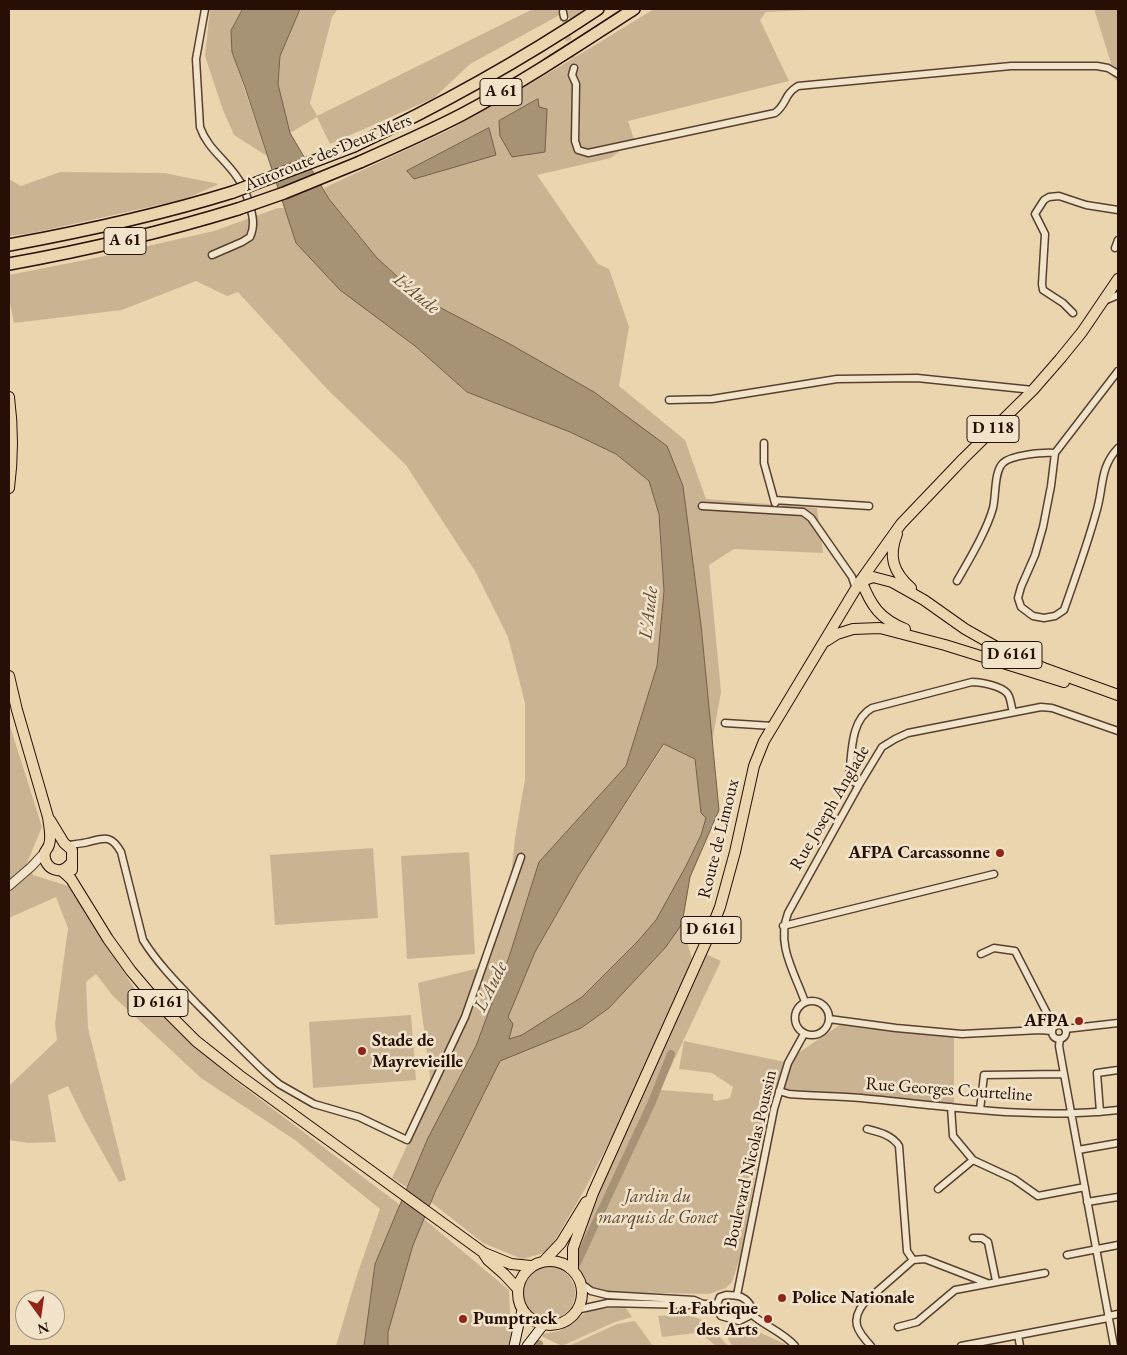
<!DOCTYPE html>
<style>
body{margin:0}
#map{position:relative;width:1127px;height:1355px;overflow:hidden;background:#ebd5af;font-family:"EB Garamond",serif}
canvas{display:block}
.frame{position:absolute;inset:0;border:10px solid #270f06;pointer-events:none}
.north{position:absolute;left:15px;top:1290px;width:50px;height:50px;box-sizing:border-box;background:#f2e4cb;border:1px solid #a18f7c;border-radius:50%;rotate:166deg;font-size:14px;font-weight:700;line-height:20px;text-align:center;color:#270f06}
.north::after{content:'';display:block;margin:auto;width:18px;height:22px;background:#8f2418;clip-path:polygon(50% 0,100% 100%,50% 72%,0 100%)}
</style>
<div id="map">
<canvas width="1127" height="1355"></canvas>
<div class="frame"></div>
<div class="north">N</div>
</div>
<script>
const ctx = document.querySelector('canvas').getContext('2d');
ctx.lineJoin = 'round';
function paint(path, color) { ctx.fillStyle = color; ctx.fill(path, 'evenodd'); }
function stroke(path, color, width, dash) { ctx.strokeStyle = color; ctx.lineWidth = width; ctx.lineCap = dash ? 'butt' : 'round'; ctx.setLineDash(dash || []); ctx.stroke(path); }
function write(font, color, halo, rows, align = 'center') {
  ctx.font = font + ' "EB Garamond",serif'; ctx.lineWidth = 5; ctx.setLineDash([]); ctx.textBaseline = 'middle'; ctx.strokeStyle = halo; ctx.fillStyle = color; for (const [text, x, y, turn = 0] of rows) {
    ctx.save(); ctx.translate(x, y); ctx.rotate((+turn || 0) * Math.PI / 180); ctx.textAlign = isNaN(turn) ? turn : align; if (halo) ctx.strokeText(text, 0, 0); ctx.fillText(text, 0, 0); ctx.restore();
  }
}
const green = new Path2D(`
 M210,9h33l-12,22 1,21 35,104 -33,-21 -11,-25 -18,-54z
 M300,9h38l-6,8 -22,86 7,13 216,-107h55l-18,11 -3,-9 -97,53 -36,34 -104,46 -13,-27 -27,16 -12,-49 2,-28z
 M654,9h178l-66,3 -6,8 29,61 -161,40 6,18 -23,19 -74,17 61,89 11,5 20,58 -10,59 66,54 21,59 111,9 6,45 -89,-4 -25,16 12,127 -9,50 -11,-117 -18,-139 -175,-143 -88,-46 -43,-39 -48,-59 -5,-11 127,-59 113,-65z
 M1094,9h24v73l-10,-10 3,-9z
 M60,172l104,1 55,11 -34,15 -152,34 -24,3v-57l12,7z
 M278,208h6l12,35 171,149 103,40 46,22 33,27 10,33 5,77 -7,75 -31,100 -87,96 -30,95 -33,89 -48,92 -20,50 -16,-10 40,-86 -14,-109 65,-16 5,-31 22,-50 5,-48 10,-59v-76l-17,-66 -33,-66 -69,-106 -80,-77 -88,-96 -11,4 -31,-15 -74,29 -108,13 -5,-26v-22l91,-18 114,-26z
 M9,723l33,104 -15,36 6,12 35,11 68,105 96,87 168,127 -25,59 -11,82h-28l20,-68 24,-69 -85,-69 -94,-62 -88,-82 -17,-22 -10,8 2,46 38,152 -7,2 -36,-65 -15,-31 -20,9 8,47 -27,1 -20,-3v-54l48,-46 -2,-16 13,-96 -12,-31 -47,21z
 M665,744l30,15 6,54 6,5 -6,17 -15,31 -30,54 -18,21 -56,56 -60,38 -14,4 5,-15 -5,-7 27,-65 44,-77z
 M373,848l5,70 -103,7 -5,-70z
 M469,852l6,102 -68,5 -6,-103z
 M682,924l11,38 -32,75 -42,86 -34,66 -37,63 -26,7 -39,-16 -52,-41 69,-142 81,-32 28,-20 56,-60z
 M706,954l15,7 -62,131 2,-2 52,4v6l4,1 13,-3 3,-11 -21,-14 -33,-4 5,-28 101,21 65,-44 104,18v68l-184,-16 -27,160 -11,34 -6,6 -17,6 -96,-2 -24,-5 -6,-6 -9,-21 3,-18z
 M411,1015l5,65 -103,8 -4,-66z
 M424,1219l85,71 2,47 -3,9h-120v-14l24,-87z
 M521 1293a27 27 0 1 1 54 0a27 27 0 1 1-54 0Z
 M625,1307l7,10 -17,5 -53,24 -19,-9v-3l16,-3 28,-19 11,-3z
 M676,1315c30,0 34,11 52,31h-12l-13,-11 -7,-2 -34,4 -4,-21z
 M635,1321l18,25h-84l48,-22z
 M741,1329h11l33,15 2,2h-48l-7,-1 -4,-6c1,-7 7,-8 13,-10z`);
const water = new Path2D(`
 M243,9h57l-20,47 -2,28 12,49 39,66 48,59 43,39 88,46 86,49 73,54 16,40 18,139 18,185 -29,67 -8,47 -17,24 -56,60 -28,20 -81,33 -64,129 -23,55 -25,87v14h-24l11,-82 53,-126 48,-92 33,-89 30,-95 87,-96 31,-100 7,-75 -5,-77 -10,-33 -33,-27 -46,-22 -103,-40 -52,-46 -75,-56 -44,-47 -51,-156 -13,-35 -1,-21zM664,744l31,15 6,54 5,5 -5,17 -15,31 -30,54 -18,21 -56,56 -60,38 -13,4 4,-15 -5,-7 27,-65 44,-77z
 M538,99l1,8 8,2 -2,43 -33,5 -12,-21 -1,-15z
 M489,128l7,27 -82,24 -7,-8z`);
const canal = new Path2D(`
 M577,1263l75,-161 19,-48
 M538,1346l1,-2`);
const minorTunnel = new Path2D(`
 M564,17l10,51`);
const minor = new Path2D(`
 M205,9l-9,50 4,68c7,21 25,32 37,50 7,9 10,19 13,29 3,11 5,20 0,31l-8,5 -30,13
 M563,12l1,5
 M574,68l-2,7 4,9 -1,57 3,9 10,3 187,-40c13,-10 8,-18 23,-27l213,-20h86l11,2 10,6
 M1115,248l3,-8
 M1104,301l14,-6
 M1073,313l-10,-10 -20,-13 -1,-6 3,-50 -10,-20 9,-14 5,-3 10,-1 27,9 32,5
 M1118,371l-63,82 -4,33 -8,41 -8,28 -14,32 -3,11 3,9 12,9 11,2 11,-2 9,-6c11,-32 23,-64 32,-97 8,-25 3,-45 22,-65
 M669,400l43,-1 125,-20 80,-1 116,12
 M764,443v20l11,40
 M774,500l95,6
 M702,506l101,6 8,6 41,59 3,9
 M957,581c12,-21 30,-51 36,-73 3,-12 1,-37 10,-45 8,-8 40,-11 52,-10
 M725,723l48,3
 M859,785l-7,-4 -3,-5c3,-22 1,-56 23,-68l100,-26c9,0 29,4 35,11 4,4 4,14 6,19
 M68,845c6,-1 13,-1 20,-3 16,-4 23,-8 33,10l22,88c15,24 35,44 54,64 23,23 45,46 68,68l14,12 35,20 45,13 48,23 58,-123 56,-160
 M783,926l211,-52
 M981,954l13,-6 21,3 39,76
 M795 1018a17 17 0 1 1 34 0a17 17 0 1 1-34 0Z
 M805,1002c-11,-31 -29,-57 -17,-89l71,-128 23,-38 13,-8 13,-6 133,-26 11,1 66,23
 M829,1019l67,9 66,6 78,-4 12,1
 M1052 1032a7 7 0 1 1 14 0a7 7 0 1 1-14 0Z
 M1065,1029l53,-6
 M1060,1039l-1,7 5,28 50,272
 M779,1091l10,3c24,2 48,2 72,4 85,8 172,22 257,12
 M951,1107l2,29 20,24 41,19 24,17 47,-9
 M980,1110l4,-35 80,-1
 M1100,1112l-3,-39 21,-3
 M867,1129c12,3 25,6 32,17l8,105 6,9
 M1078,1150l40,-7
 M938,1189l35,-29
 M1087,1202l31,-5
 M973,1238h9l6,4 8,39
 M1067,1255l51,-10
 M580,1283l11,8 16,4 87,5 9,4h13
 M726,1295c12,0 20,1 26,13l-3,8 -10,5 -18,-5c-5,-7 -5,-11 -1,-19z
 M737,1295l37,-186 14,-46 16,-29
 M576,1310l32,-7 81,2 11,-2
 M750,1313c14,13 33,19 45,33
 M1108,1316l10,-2
 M898,1327l19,-5 38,-32 90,-17
 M1018,1335l2,11
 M871,1346c-14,-15 -21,-25 -7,-43l49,-43 12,-1 62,24
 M961,1346l147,-28`);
const tertiary = new Path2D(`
 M9,886l22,-19 14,-15`);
const secondary = new Path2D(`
 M514,1346l8,-36
 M527,1346l17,-22`);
const primary = new Path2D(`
 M9,397c4,31 4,61 0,91
 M897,534c-9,22 -4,38 14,54
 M861,580c10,26 19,39 44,49
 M859,582l14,-5 19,5 32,18 41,29 37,21 44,19 72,26
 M826,641l11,-7 16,-5 27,-1 65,17 119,37
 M9,676l8,34 31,107c1,8 4,20 1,28 -1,3 -3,5 -4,7 -2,9 4,17 12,18 6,1 10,-2 14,-7
 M50,820l14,23 8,7v20
 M61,870l10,9 37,60 23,32 28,33 37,37 43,34 245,178 27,11 20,2
 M484,1254l4,6 16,14 14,15
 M544,1261l17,-18 25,-41
 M518 1293a32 32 0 1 1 64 0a32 32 0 1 1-64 0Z
 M573,1270v-22l20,-55 113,-251 14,-35 15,-55 19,-86 10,-25 97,-161 40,-56 62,-65 70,-69 27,-31 22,-27 36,-53`);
const motorway = new Path2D(`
 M354,146c85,-40 166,-85 244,-137
 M360,162c34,-15 68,-30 101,-47 60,-32 116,-69 173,-106
 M9,245c76,-14 150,-30 224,-53
 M9,264c78,-14 154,-32 229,-55`);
const motorwayBridge = new Path2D(`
 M233,192l121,-46
 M238,209l46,-16 76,-31`);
const markers = [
 [1000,853,5,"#8f2418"],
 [1079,1021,5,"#8f2418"],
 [362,1051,5,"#8f2418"],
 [782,1298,5,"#8f2418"],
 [463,1319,5,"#8f2418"],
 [768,1319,5,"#8f2418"]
];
const shields = [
 [501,92,42],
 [125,241,42],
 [993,429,52],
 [1012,655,60],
 [711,930,60],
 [158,1003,60]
];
const shieldNames = [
 ["A 61",501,92],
 ["A 61",125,241],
 ["D 118",993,429],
 ["D 6161",1012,655],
 ["D 6161",711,930],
 ["D 6161",158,1003]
];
const streetNames = [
 ["Autoroute des Deux Mers",328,153,-22],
 ["Rue Joseph Anglade",830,808,-60],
 ["Route de Limoux",719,839,-76],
 ["Rue Georges Courteline",949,1090,4],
 ["Boulevard Nicolas Poussin",751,1159,-77]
];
const poiNames = [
 ["AFPA Carcassonne",990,853],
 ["AFPA",1069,1021],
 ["Stade de",372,1041,"left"],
 ["Mayrevieille",372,1062,"left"],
 ["Police Nationale",792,1298,"left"],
 ["La Fabrique",758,1309],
 ["des Arts",758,1330],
 ["Pumptrack",473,1319,"left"]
];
const parkNames = [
 ["Jardin du",658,1197],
 ["marquis de Gonet",658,1218]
];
const waterNames = [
 ["L'Aude",416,294,39],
 ["L'Aude",649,613,-83],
 ["L'Aude",491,987,-64]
];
paint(green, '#cab392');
paint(water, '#a89276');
stroke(water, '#745e49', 1);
stroke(canal, '#a89276', 8);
stroke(minorTunnel, '#ceb796', 6, [6, 3]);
stroke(minor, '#584030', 9);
stroke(tertiary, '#584030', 10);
stroke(secondary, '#270f06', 11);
stroke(primary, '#270f06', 12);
stroke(motorway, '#270f06', 14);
stroke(minor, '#f2e4cb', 6);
stroke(tertiary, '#f2e4cb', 8);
stroke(secondary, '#f2e4cb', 9);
stroke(primary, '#ebd5af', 10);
stroke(motorway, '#ebd5af', 11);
stroke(motorwayBridge, '#270f06', 14, []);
stroke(motorwayBridge, '#ebd5af', 11);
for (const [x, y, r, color] of markers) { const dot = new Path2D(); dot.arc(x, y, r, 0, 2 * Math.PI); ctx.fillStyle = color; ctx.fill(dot); stroke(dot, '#f2e4cb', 2); }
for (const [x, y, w] of shields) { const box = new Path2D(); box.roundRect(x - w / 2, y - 13.5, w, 27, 4); ctx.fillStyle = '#f2e4cb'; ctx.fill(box); stroke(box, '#270f06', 1); }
write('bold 16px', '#270f06', null, shieldNames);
write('18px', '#270f06', '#f2e4cb', streetNames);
write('bold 18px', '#270f06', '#f2e4cb', poiNames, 'right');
write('italic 18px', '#604837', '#f2e4cb', parkNames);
write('italic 19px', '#614a38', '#f2e4cb', waterNames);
</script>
